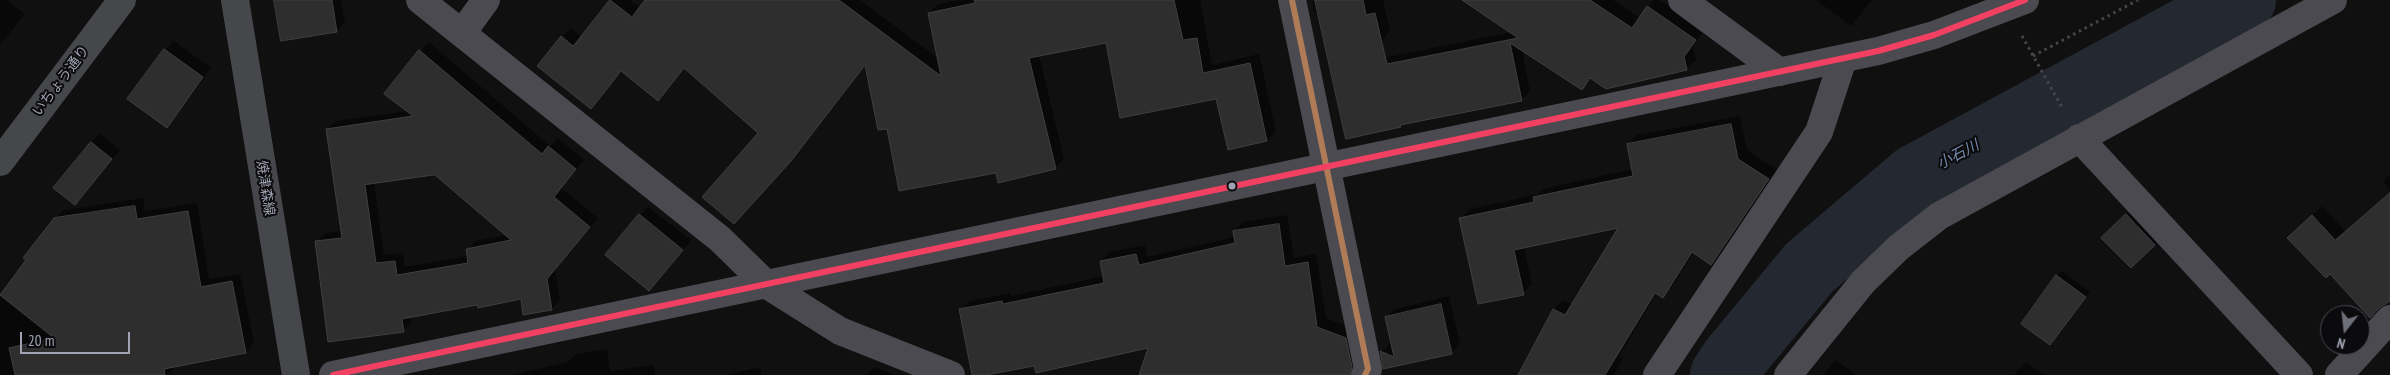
<!DOCTYPE html>
<meta charset="utf-8">
<style>
body{margin:0}
#map{position:relative;width:2390px;height:375px;overflow:hidden;background:#101010;font-family:"PT Sans Narrow",sans-serif}
canvas{display:block}
.north{position:absolute;left:2320px;top:305px;width:50px;height:50px;box-sizing:border-box;background:#0b0a0c;border:1px solid #47474e;border-radius:50%;rotate:196deg;font-size:14px;font-weight:700;line-height:20px;text-align:center;color:#a0a3b2}
.north::after{content:'';display:block;margin:auto;width:18px;height:22px;background:#6e7079;clip-path:polygon(50% 0,100% 100%,50% 72%,0 100%)}
.scale{position:absolute;left:20px;top:332px;width:110px;height:22px;box-sizing:border-box;border:2px solid #a0a3b2;border-top:0;padding-left:6px;font-size:15px;line-height:18px;white-space:nowrap;color:#a0a3b2;-webkit-text-stroke:4px #0b0a0c;paint-order:stroke}
</style>
<div id="map">
<canvas width="2390" height="375"></canvas>
<div class="north">N</div>
<div class="scale">20 m</div>
</div>
<script>
const ctx = document.querySelector('canvas').getContext('2d');
ctx.lineJoin = 'round';
function paint(path, color) { ctx.fillStyle = color; ctx.fill(path, 'evenodd'); }
function stroke(path, color, width, dash) { ctx.strokeStyle = color; ctx.lineWidth = width; ctx.lineCap = dash ? 'butt' : 'round'; ctx.setLineDash(dash || []); ctx.stroke(path); }
function write(font, color, halo, rows, align = 'center') {
  ctx.font = font + ' "PT Sans Narrow","Noto Sans JP",sans-serif'; ctx.lineWidth = 4; ctx.setLineDash([]); ctx.textBaseline = 'middle'; ctx.strokeStyle = halo; ctx.fillStyle = color; for (const [text, x, y, turn = 0] of rows) {
    ctx.save(); ctx.translate(x, y); ctx.rotate((+turn || 0) * Math.PI / 180); ctx.textAlign = isNaN(turn) ? turn : align; if (halo) ctx.strokeText(text, 0, 0); ctx.fillText(text, 0, 0); ctx.restore();
  }
}
const shadow = new Path2D(`
 M0,0h6l19,14 -25,31z
 M276,0h65l4,22 -9,9z
 M612,0h18l10,8 7,-8h213l79,59 -10,-46 9,-9 21,-4h241l12,65 47,-11 17,77 -9,9 -50,-42 -110,-56 -68,13 25,104 -9,9 -58,3 -109,-44 -22,-63 -66,86 -66,73 26,-90 -75,-66 -27,32 -36,-28 -31,36 -29,-70 9,-9 11,9z
 M1312,0h71l7,31 -21,30 143,-29 -48,-32h149l27,18 14,-18h6l44,30 -11,16 3,14 -10,9 -94,9 -10,10 -60,-39 8,42 -9,9 -118,23 -3,3 -81,-114 -5,1z
 M1816,0h56l-21,26z
 M174,41l37,27 -44,59 -2,-77z
 M429,42l121,104 8,-8 26,22 -23,28 37,30 -43,51 5,31 -8,9 -28,5 -2,-16 -44,6 -67,12 1,6 -9,8 -87,-88 9,-9 17,-2 -15,-102 9,-8 72,-10 -22,-17zM436,173l71,62 -31,6 -9,9 1,6 -63,11 -2,-14 -19,2 -10,-73z
 M1740,116l7,34 30,20 -57,85 -9,9 -17,-12 -22,35 -9,9 -6,-3 -38,63 4,2 -9,17h-94l34,-66 9,-9 10,5 48,-79 -97,21 8,37 -9,9 -62,-75 9,-9 68,-15 5,-5 90,-20 -5,-25 9,-9z
 M100,134l20,16 -45,53 16,-60z
 M2390,175v14l-7,-7z
 M2390,193v105l-91,-70 23,-22 23,25z
 M143,198l2,13 52,-8 12,76 31,-5 14,69 -9,9 -72,13 1,3 -7,7h-167v-80l28,-35 27,-41 9,-9z
 M648,207l43,33 -33,40 -18,-65z
 M2131,211l28,28 -28,27 -28,-28z
 M1287,215l7,43 22,-4 10,64 28,11 7,46h-220l9,-28 -177,28 -12,-65 9,-9 41,-8v3l93,-20 -3,-15 9,-9 35,-7 2,12 88,-20 -1,-6 9,-9z
 M2062,271l28,21 -40,52 7,-68z
 M1449,296l11,48 -9,9 -67,15 -2,-16 8,-9 3,1 -7,-27 9,-8z
 M607,349l3,22 44,-6 1,10h-143l56,-13 8,-8z
 M1836,360l20,15h-33z
 M2026,362l18,13h-30z
 M760,367l2,8h-36z
 M874,367l21,8h-28z`);
const river = new Path2D(`
 M1723,375l10,-15 76,-92 107,-91 327,-177`);
const building = new Path2D(`
 M274,0h58l5,32 -56,9z
 M610,0l22,17 13,-17h194l102,76 -13,-63 47,-10 -1,-3h200l9,40 14,-2 6,35 47,-10 17,78 -39,9 -12,-51 -96,19 -14,-75 -77,15 27,111 -58,14 -2,-10 -97,18 -12,-62 -9,1 -13,-65 -74,96 -57,63 -32,-27 56,-64 -74,-65 -26,33 -37,-30 -30,38 -54,-43 24,-30 12,10z
 M1315,0h48l3,15 9,-2 12,51 131,-26 -56,-38h128l42,28 15,-22 49,34 -12,17 3,13 -81,19 -16,-11 -8,12 -72,-47 12,58 -122,24 1,2 -55,12z
 M164,49l39,28 -36,51 -40,-29z
 M419,50l123,104 6,-8 28,23 -22,28 36,30 -43,52 5,31 -29,5 -2,-16 -43,9 -1,-3 -75,14 2,13 -76,10 -13,-101 27,-3 -16,-109 87,-13 -29,-22zM435,175l76,65 -45,9 2,14 -71,12 -2,-14 -19,2 -11,-78z
 M1731,124l7,35 31,20 -58,86 -19,-13 -29,46 -8,-5 -50,82h-87l35,-66 12,6 53,-87 -104,22 10,45 -46,9 -19,-86 75,-16 -1,-5 100,-21 -6,-32z
 M91,142l21,17 -37,46 -22,-17z
 M2390,193v108l-11,7 -9,10 -40,-44 -4,4 -39,-40 25,-23 23,25z
 M135,206l2,13 51,-8 13,76 31,-6 14,72 -82,16 1,6h-150l-6,-27 45,-10 -54,-43 26,-35 -3,-2 31,-40z
 M639,214l44,36 -34,41 -44,-36z
 M2126,214l29,31 -24,23 -30,-30z
 M1279,224l6,42 23,-4 9,65 29,11 6,29 -2,8h-211l9,-27 -112,25 -2,-7 -48,9h-14l-13,-66 43,-8 1,3 101,-21 -4,-22 36,-7 3,11 96,-22 -2,-12z
 M2056,275l30,22 -36,48 -29,-21z
 M1441,304l11,50 -69,15 -3,-18 14,6 -9,-40z`);
const path = new Path2D(`
 M2022,36l41,73
 M2033,56l105,-56`);
const minor = new Path2D(`
 M1292,0l76,369 -3,6
 M1682,0l98,72
 M462,33l24,-33
 M2079,138l220,237
 M1657,375l162,-243 24,-73
 M1788,375l75,-93 35,-34 41,-32 394,-216
 M2339,375l51,-56`);
const tertiary = new Path2D(`
 M420,0l300,239 47,46 73,46 111,44
 M333,375l1545,-324 56,-16 91,-35`);
const primary = new Path2D(`
 M235,0l61,375
 M0,162l122,-162`);
const bus1 = new Path2D(`
 M1292,0l76,369 -3,6`);
const bus2 = new Path2D(`
 M333,375l1545,-324 56,-16 91,-35`);
const markers = [
 [1232,186,4.5,"#a0a3b2"]
];
const streetNames = [
 ["いちょう通り",61,81,-53],
 ["焼津森線",265,188,81]
];
const waterNames = [
 ["小石川",1958,155,-28]
];
paint(shadow, '#0007');
stroke(river, '#242931', 66);
paint(building, '#2e2e2f');
stroke(building, '#3f3f44', 1);
stroke(path, '#46464b', 3, [2.5, 4]);
stroke(minor, '#4a4a50', 28);
stroke(tertiary, '#4a4a50', 28);
stroke(primary, '#46474b', 28);
stroke(bus1, '#b07c57', 6);
stroke(bus2, '#f24062', 6);
for (const [x, y, r, color] of markers) { const dot = new Path2D(); dot.arc(x, y, r, 0, 2 * Math.PI); ctx.fillStyle = color; ctx.fill(dot); stroke(dot, '#0b0a0c', 2); }
write('14px', '#a0a3b2', '#0b0a0c', streetNames);
write('italic 15px', '#758daf', '#0b0a0c', waterNames);
</script>
